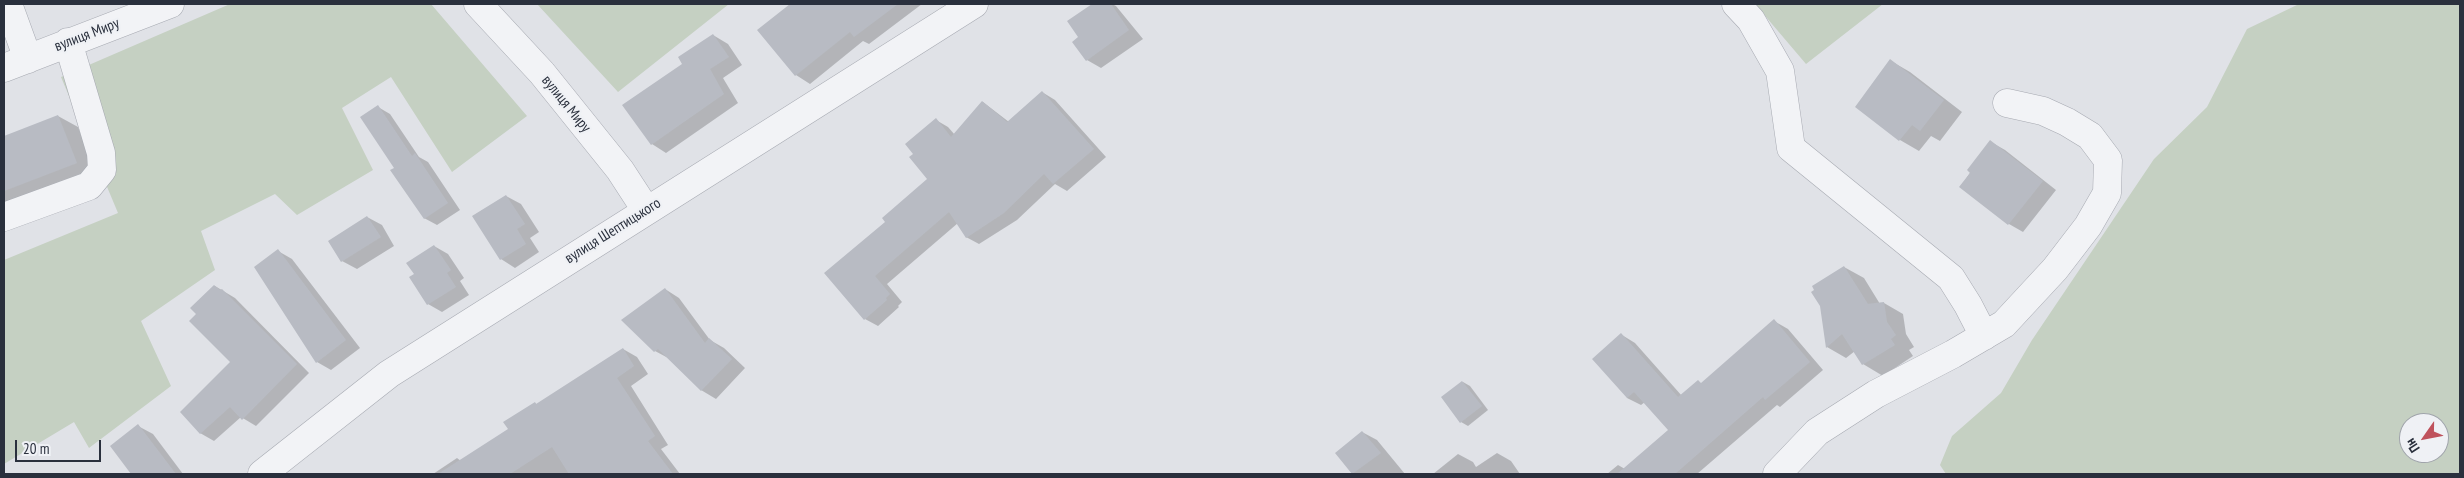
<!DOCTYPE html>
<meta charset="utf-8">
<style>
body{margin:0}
#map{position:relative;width:2464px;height:478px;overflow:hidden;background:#e0e2e7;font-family:"PT Sans Narrow",sans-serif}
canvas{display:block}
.frame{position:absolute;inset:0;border:5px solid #2a303d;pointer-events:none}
.north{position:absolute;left:2399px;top:413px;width:50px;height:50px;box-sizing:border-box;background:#eff1f5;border:1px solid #a0a4ab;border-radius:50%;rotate:237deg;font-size:14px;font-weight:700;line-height:20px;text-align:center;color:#2a303d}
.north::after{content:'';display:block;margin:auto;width:18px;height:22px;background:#bf525c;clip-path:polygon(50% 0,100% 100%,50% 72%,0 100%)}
.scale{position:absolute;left:15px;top:440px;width:86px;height:22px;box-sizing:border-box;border:2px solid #2a303d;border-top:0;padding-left:6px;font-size:15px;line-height:18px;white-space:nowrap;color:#2a303d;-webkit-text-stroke:4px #eff1f5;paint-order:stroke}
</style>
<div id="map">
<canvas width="2464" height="478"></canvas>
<div class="frame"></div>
<div class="north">Пн</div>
<div class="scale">20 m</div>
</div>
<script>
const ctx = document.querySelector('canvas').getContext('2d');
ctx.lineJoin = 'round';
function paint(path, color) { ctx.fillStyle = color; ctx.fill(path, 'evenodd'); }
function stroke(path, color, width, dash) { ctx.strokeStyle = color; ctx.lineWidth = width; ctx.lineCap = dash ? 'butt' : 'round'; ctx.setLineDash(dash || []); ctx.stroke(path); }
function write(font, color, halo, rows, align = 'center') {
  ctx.font = font + ' "PT Sans Narrow",sans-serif'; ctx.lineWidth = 4.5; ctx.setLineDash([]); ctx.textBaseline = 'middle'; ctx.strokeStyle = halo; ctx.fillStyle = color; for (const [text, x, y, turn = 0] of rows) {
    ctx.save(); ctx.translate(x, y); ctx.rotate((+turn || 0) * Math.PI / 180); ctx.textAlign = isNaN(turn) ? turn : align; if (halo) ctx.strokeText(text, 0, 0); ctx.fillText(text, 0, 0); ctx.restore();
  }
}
const green = new Path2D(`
 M230,4h201l96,112 -75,56 -61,-95 -49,31 31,62 -76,45 -22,-21 -74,37 14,39 -74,51 30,65 -82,62 -15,-26 -70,42v-204l114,-47 -57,-136z
 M537,4h192l-111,88z
 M1755,4h128l-77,60z
 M2299,4h161v470h-514l-6,-9 12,-29 49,-43 31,-53 122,-181 53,-52 40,-78zM2409,423h30v30h-30z`);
const shadow = new Path2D(`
 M792,4h130l-53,40 -6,-3 -53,43 -14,-9 -37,-45z
 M1094,4h18l4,2 27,33 -42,29 -14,-8 -7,-23 -11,-15z
 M713,35l15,9 14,21 -19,13 15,25 -72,50 -14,-9 -28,-39 60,-41z
 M1891,61l19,11 52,40 -22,29 -9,-5 -12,15 -19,-11 -43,-33z
 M1042,92l13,8 51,57 -39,34 -12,-7 -38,36 -38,24 -13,-7 -8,-14 -71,61 15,18 -4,4 1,1 -21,19 -13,-7 22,-97 42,-43 -14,-25 21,-34 12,7 7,8 28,-33 26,20z
 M378,107l12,7 29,43 9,5 32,48 -23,15 -13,-7 -28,-50z
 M58,116l20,11 18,47 -92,35v-72z
 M1991,142l14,8 51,40 -33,42 -14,-8 -48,-38z
 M506,196l15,8 18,28 -9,6 9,14 -24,16 -14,-9 -28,-43z
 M367,217l15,8 12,21 -37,23 -15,-8z
 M434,246l14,8 16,24 -4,3 9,14 -27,17 -14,-8 -12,-30z
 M278,251l14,8 68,89 -29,22 -14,-8z
 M1844,267l20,11 16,26 4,-1 19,11 3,20 8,13 -5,3 4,6 -30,20 -20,-12 -8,-13 -9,7 -19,-11 -6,-42z
 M215,286l20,12 74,75 -53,53 -15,-9 -27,24 -14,-8 32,-71 -34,-48z
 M665,289l14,9 31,42 14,8 21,20 -29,31 -15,-9 -31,-31 -15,-8z
 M1774,321l14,8 35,41 -43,37 -3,-2 -80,69h-90l11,-9 7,4 45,-39 -25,-28 -4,3 -14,-7 -5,-63 13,8 47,53 20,-12z
 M623,349l14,8 11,17 -17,12 37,59 -7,4 19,25h-53l-6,-6 -10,6h-178l24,-16 4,3 48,-32 26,-26 3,2z
 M1463,382l7,4 18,24 -20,16 -7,-4z
 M138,426l15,8 30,40h-51l-21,-28z
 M1362,432l15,8 28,34h-52l-16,-20z
 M1497,453l14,8 9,13h-87l25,-20 15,8 3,5z`);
const building = new Path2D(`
 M790,4h108l-44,33 -4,-5 -55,44 -38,-46z
 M1092,4h19l18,26 -43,31 -14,-19 6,-5 -11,-16z
 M713,34l16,23 -19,12 14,25 -73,51 -29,-40 60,-41 -4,-7z
 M1890,59l54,41 -24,31 -8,-6 -13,16 -44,-34z
 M1042,91l52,58 -41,35 -9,-10 -40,39 -38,25 -17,-26 -74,64 15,18 -4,4 1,2 -23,20 -40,-47 61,-51 -3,-4 45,-39 -18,-22 4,-3 -8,-10 31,-26 15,19 31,-36 25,21z
 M378,105l34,51 3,-3 33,50 -24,16 -34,-49 4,-2 -34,-51z
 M58,115l19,48 -73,28v-55z
 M1990,140l53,41 -35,44 -49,-38 11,-14 -3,-3z
 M506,195l19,29 -8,5 9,15 -26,16 -28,-44z
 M367,216l14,21 -40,25 -13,-21z
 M434,245l17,25 -4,3 9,14 -29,18 -18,-28 5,-3 -8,-11z
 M278,249l68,91 -30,23 -62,-96z
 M1844,266l24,38 16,-2 3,20 9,13 -5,4 4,6 -33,20 -20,-31 -16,14 -6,-42 -9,-14 3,-2 -2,-4z
 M214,285l6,5 2,-1 75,75 -55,56 -12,-13 -30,27 -20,-22 50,-50 -41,-41 7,-7 -6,-6z
 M665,288l40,55 4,-5 23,21 -31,32 -43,-42 -4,3 -33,-32z
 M1774,319l36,43 -45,38 -2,-3 -88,77h-58l51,-44 -34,-38 -7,6 -35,-39 29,-26 57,64 20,-17 3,3z
 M623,348l11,18 -17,12 38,58 -7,5 25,33h-104l-17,-27 -42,27h-72l70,-45 -5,-7 32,-20 1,2z
 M1462,381l20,25 -22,17 -19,-26z
 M138,424l38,50h-45l-21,-28z
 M1362,431l19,22 -29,21 -17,-21z`);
const minor = new Path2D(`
 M8,4l20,55
 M478,4l64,69 78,97 26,40
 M1736,4l15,16 29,51 11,77 160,130 17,27 16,31
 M4,68l166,-64
 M4,217l85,-31 13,-16 -1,-17 -33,-111
 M262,474l127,-100 585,-370
 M1777,474l40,-42 59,-38 77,-40 51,-30 51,-55 33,-43 19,-33 1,-33 -18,-24 -23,-14 -24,-11 -36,-8`);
const streetNames = [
 ["вулиця Миру",87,35,-21],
 ["вулиця Миру",566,104,51],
 ["вулиця Шептицького",613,231,-32]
];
paint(green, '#c5d0c2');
paint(shadow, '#0003');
paint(building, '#b8bbc3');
stroke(minor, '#a6a9b1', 29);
stroke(minor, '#f2f3f6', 28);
write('15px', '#2a303d', '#eff1f5', streetNames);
</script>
